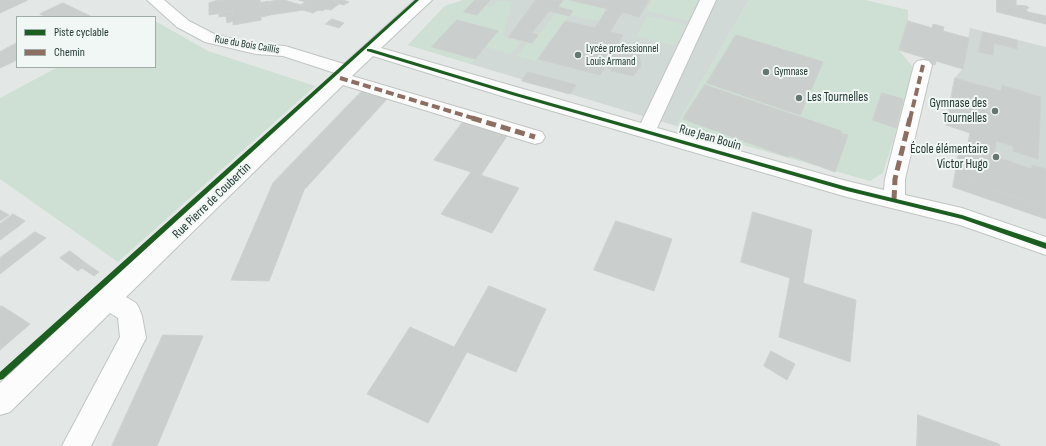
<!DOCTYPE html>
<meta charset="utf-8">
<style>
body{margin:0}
#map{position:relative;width:1046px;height:446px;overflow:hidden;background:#e3e8e6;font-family:"Sofia Sans Condensed",sans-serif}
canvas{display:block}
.legend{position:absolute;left:16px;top:16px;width:140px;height:52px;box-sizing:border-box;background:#f1f7f4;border:1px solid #9faba7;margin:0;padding:5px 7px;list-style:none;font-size:12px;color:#233833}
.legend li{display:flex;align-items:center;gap:8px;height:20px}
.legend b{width:20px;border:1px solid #9faba7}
</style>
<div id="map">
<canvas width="1046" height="446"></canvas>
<ul class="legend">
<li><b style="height:5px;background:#1b5e20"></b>Piste cyclable</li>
<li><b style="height:5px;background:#8d6e63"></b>Chemin</li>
</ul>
</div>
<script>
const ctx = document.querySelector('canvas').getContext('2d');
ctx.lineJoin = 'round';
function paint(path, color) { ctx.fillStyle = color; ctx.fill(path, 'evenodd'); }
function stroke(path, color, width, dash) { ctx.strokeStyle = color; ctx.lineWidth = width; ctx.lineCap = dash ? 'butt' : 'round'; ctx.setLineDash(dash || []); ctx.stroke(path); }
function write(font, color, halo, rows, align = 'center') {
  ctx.font = font + ' "Sofia Sans Condensed",sans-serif'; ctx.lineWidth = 4; ctx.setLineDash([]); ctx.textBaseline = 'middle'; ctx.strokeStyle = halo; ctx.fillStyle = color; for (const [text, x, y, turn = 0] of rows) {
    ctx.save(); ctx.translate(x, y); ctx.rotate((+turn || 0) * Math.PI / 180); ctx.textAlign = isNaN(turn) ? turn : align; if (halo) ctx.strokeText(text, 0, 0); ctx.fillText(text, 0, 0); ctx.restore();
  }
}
const built = new Path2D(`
 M464,0h285l-73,126 -268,-81 37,-39z
 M970,28l76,19v172l-93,-32 7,-42 34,11 2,-15 17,5 25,12 3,-61 -39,-12 -1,6 -46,-13 8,-10z`);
const green = new Path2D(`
 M464,0h11l-11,12 12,3 9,-9 7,1 6,-7 14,2 -9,34 18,6 -10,12 -26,-7 13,-16 -41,-11 -25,27 43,12 -4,5 -63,-19 37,-39z
 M563,0h7l37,9 -8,12 -29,-6 2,-4 -14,-4z
 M652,0h46l-9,21 -43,-10z
 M749,0h116l43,10v11l-9,29 16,20 -32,103 -13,8 -194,-55z
 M556,13l13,3 -33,45 -19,-5 11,-14 4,1z
 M647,16l41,9 -7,18 -7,2 -38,-9z
 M155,21l53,30 107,35 -197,176 -118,-83v-81l58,-31h97z`);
const building = new Path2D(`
 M0,0h28l-28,13z
 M219,0h41v3l8,-2 2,14 -9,2v3l-28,5v-4l-6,2 -1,-7 7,-1v-4l-24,4v-12z
 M279,0h5l23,7 -4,3 -33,5 -2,-13z
 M299,0h37l-3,2 6,2 -8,6 -5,-1 -4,2 -4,-1 -5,3 -10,-3 4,-3 -6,-2 4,-3z
 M336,0h7l6,2 -5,3 -11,-3z
 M475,0h15l-13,15 -13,-3z
 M536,0h27l-5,7 15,4 -4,5 -20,-5 -17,22 6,2 -6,8 -23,-6z
 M570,0h79l-10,17 -17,-5 -12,20 13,3 -11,19 7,2 2,-5 10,3 3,-7 5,7 2,12 -8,10 -22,-5v-2l-6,-2 -5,8 -62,-16 27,-38 30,7 12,-19z
 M997,0h19v5l11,1 2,2 -3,1 2,3 18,4v8l-49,-12z
 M63,3l27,13 -44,1 -6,-3z
 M233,11v4l-14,2v-4z
 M332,19l12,4 -5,5 -13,-4z
 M457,20l41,11 -23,28 -43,-12z
 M908,21l24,7 1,-4 11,3 -1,4 26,7 -6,31 -27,-8 -1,4 -11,-3 1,-4 -26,-8z
 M983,32l34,8v9l-23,-6 -1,12 -14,-3z
 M736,35l87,27 -23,53 -93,-32z
 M17,43v17l-17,8v-16z
 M528,72l48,13 -6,9 -48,-13z
 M955,78l46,13 1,-6 39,12 -3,62 -25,-8v-5l-17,-5 -2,15 -27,-8 3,-15 -24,-8z
 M705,85l136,46v2l3,1 -3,9 -3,-1 -11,27 -38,-14 -1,2 -105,-38z
 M362,91l25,8 -83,91 -35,91 -38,-1 42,-97z
 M882,93l21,6 -7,29 -23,-8z
 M463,122l44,14 -26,39 38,13 -27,45 -51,-19 30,-42 -37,-12z
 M844,134l4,1 -13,37 -8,-3 11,-27 3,1z
 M960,145l72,24v-4l14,4v39l-91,-32z
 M955,176l91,32v11l-93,-32z
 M0,210l9,5 -9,6z
 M753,212l59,18 -9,53 53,17 -6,62 -71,-25 11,-59 -49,-16z
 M13,214l12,7 -6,5 -12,-7z
 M7,219l12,7 -19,14v-16z
 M616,221l56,18 -18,52 -60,-21z
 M35,232l11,6 -46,36v-16z
 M70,251l17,13 -9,7 -18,-13z
 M87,264l12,8 -5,4 -12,-8z
 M489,286l57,23 -30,63 -49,-20 -39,71 -61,-29 43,-67 44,20z
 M2,306l28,18 -30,26v-43z
 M163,335l40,1 -46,110h-45z
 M771,351l24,13 -8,16 -23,-14z
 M918,415l81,29 1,2h-83z`);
const minor = new Path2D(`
 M147,0h17l25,21 27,14 40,9 29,2 59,18 71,-64h17l-51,48 260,75 59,-123h16l-59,128 190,53 37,9 1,-11 29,-114 3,-4 6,-1 6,1 3,4 -27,114v16l57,13 84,29v18l-86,-30 -113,-28 -339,-99 -135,-42 -21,20 190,56 3,5 -3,5 -7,2 -192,-59 -217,212 10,6 3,5 3,8 4,22 -55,108h-29l58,-109 -2,-19 -8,-5 -100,99 -10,3v-32l335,-310 -52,-17 -27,-2 -51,-12 -28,-15z`);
const quietFar1 = new Path2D(`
 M340,78l136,41
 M910,119l13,-54`);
const quiet = new Path2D(`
 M472,118l63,19
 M894,200l1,-21 15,-61`);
const cycleway = new Path2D(`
 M415,0h4l-416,379 -3,1v-8z
 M367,49h4l145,44 331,94 115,28 84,28v6l-84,-30 -115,-28 -335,-96 -145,-44z`);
const markers = [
 [578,55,4,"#667672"],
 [766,72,4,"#667672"],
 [799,98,4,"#667672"],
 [995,111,4,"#667672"],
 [996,157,4,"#667672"]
];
const farStreetnames = [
 ["Rue du Bois Caillis",247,45,10]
];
const farPoinames = [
 ["Lycée professionnel",586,49],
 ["Louis Armand",586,62],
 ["Gymnase",774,72]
];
const poiNames = [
 ["Les Tournelles",807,98,"left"],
 ["Gymnase des",987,104],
 ["Tournelles",987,119],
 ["École élémentaire",988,150],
 ["Victor Hugo",988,165]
];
const streetNames = [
 ["Rue Jean Bouin",710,138,16],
 ["Rue Pierre de Coubertin",212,201,-44]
];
paint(built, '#d1d9d6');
paint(green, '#cedfd3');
paint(building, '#cacfcd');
stroke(building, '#ccd0cf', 1);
stroke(minor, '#c0c5c3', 2);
paint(minor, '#fbfcfb');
stroke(quietFar1, '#8d6e63', 4, [8, 4]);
stroke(quiet, '#8d6e63', 5, [10, 5]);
paint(cycleway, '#1b5e20');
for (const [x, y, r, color] of markers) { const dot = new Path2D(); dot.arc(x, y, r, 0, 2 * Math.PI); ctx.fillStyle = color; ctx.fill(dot); stroke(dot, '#f1f7f4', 1.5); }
write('11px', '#233833', '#f1f7f4', farStreetnames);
write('11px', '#233833', '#f1f7f4', farPoinames, 'left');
write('13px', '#233833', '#f1f7f4', poiNames, 'right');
write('13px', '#233833', '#f1f7f4', streetNames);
</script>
